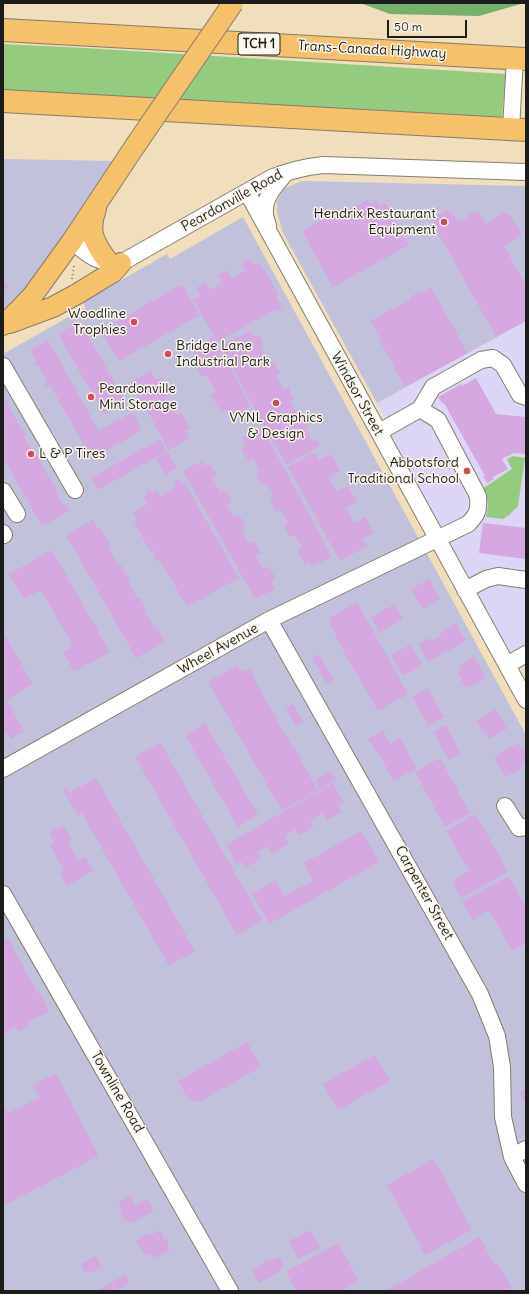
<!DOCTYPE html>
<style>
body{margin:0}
#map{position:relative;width:529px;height:1294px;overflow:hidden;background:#f0debc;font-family:Delius,sans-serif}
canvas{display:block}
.frame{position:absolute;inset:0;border:4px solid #1c1c1c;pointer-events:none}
.scale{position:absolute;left:387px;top:20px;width:80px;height:18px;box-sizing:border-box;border:2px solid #1c1c1c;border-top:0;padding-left:5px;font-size:12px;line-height:14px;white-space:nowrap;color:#1c1c1c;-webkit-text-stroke:3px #fbf7ec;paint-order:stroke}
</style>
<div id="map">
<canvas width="529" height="1294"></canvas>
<div class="frame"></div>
<div class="scale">50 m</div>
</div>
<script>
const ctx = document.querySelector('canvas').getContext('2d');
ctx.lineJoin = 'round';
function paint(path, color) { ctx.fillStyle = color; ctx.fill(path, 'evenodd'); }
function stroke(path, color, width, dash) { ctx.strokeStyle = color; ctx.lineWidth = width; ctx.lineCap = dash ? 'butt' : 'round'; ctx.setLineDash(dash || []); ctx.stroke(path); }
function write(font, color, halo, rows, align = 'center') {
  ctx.font = font + ' Delius,sans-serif'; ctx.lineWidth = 3; ctx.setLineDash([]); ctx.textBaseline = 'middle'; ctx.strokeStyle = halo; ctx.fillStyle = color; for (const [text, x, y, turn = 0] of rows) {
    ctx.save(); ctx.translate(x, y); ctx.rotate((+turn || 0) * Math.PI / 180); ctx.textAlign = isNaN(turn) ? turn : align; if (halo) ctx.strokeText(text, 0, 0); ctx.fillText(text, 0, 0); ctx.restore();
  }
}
const built = new Path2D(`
 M526,321v345l-12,7 -74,-135 -63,-135z`);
const industrial = new Path2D(`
 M3,159l111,2 -87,128 -24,22z
 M301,181l225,5v135l-149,82 -94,-170 -6,-21v-11l7,-12z
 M243,217l283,518v556h-523v-937l83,-47 -3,-5 84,-48 3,5z`);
const green = new Path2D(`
 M3,44l82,4 421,26 -4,43 -499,-27z
 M513,456l12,2 -7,48 -9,9 -6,4 -17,-2c3,-11 2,-19 -3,-29 11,-6 19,-13 29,-19l-5,-10z`);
const forest = new Path2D(`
 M360,3h164l-45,13 -89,-2z`);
const building = new Path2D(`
 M368,199l2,5 7,-4 3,6 6,-3 23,42 -76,42 -31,-56 24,-14 1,-2 8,3z
 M445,210l8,3 5,9 11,-6v-2l5,-3 7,3 5,9 12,-6 -1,-2 5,-3 8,3 12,20 -18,11 21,38 1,-1v38l-30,16 -65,-117z
 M250,258l4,8 6,-4 19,33 -3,2 6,11 -7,4 -1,-2 -57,32 -24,-43 7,-3 -4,-8 9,-6 4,8 13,-7 -4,-8 9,-5 5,8 13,-7 -4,-8z
 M4,280l4,7 -3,2 2,3 -4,2v-13z
 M182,284l18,31 -81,46 -18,-30z
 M431,287l37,66 -63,34 -26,-48 1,-1 -10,-17 41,-22 -1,-2 9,-5 1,2z
 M80,321l46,81 -22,12 -46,-80z
 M250,330l4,7 5,-2 5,11 -3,2 8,15 4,-2 7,12 -4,2 8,14 4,-2 6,12 -3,2 7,14 4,-2 7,12 -4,3 7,14 5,-3 3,7 -34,19 -65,-118z
 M213,337l38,69 -21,12 -5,-9 -4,3 -10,-17 5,-3 -10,-17 -4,2 -9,-17 3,-2 -4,-9z
 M48,340l51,91 33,-19 10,18 -50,29 -42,-74 -4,3 -2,-5 3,-2 -9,-16 -3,1 -1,-2 3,-2 -7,-12z
 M151,371l5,9 5,-3 10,18 -5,2 10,18 5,-3 9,16 -5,3 4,7 -20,12 -38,-68z
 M476,378l20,36 30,3v37l-12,-1 -12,6 6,10 -15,8 1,2 -7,4 -4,-7h2l-41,-73 -1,1 -5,-7 23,-13 1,2z
 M3,395l7,13 -1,1 17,26 -2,1 8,14h2l8,13h-2l17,27 -2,1 9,14 1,-1 4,7 -27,15 -39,-68z
 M262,427l70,130 -20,10 -3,-6 -3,2 -3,-1 -5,-9 1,-3 4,-2 -8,-13 -3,2 -3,-1 -5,-10 4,-4 -7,-12 -3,1h-3l-5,-10 4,-5 -7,-12 -3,1h-3l-5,-10 1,-3 3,-1 -7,-13 -3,2 -3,-1 -6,-10 5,-4 -4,-7z
 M160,439l7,12 -69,39 -7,-12z
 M168,452l9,16 -12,7 -9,-16z
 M315,452l4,8 12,-6 9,17 -11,7 8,14 11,-6 9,16 -11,6 8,15 11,-7 9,17 -11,6 4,7 -27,15 -52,-94z
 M202,461l3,5 3,-1h3l6,10 -4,4 7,13 3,-2 3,1 6,10 -5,4 7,12 3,-2 3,1 6,10 -4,4 7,13 3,-2 3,1 6,10 -1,2 -4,2 7,12 3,-1h3l6,10 -4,5 4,7 -20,10 -72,-128z
 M179,479l3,4 2,-1 55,96 -52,29 -27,-47 -3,2 -4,-8 3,-1 -1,-3 -4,2 -17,-29 4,-3 -5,-8 15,-8 -4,-7 4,-3 -1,-3 3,-2 2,3 5,-2 3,6 16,-9 -2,-5z
 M93,520l4,7 3,1 10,17 -1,3 8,15 3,1 9,14 -1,3 9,17h3l6,10 -2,3 10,16h3l8,14 -30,18 -1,-3v-2l-68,-119z
 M483,523l43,5v31l-47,-6z
 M52,550l58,102 -36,20 -11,-20 10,-6 -32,-56 -17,9 -15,-25z
 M429,579l11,20 -18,10 -11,-20z
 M357,602l51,92 -30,17 -38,-66 -10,-22 1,-6z
 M395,604l8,15 -24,13 -8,-15z
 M456,623l10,18 -38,21 -10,-18 13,-6 1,2 10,-5 -2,-3z
 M3,632l30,52 -25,15 -5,-8z
 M411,644l11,21 -19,11 -12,-21z
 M319,654l15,26 -7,4 -15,-26z
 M474,657l12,21 -20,10 -9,-16 5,-3 -2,-4z
 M237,665l2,4 7,2 4,-2 5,9 -1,1 39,69 1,-1 7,12 -1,1 18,30 -36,21 -74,-129z
 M428,688l16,29 -15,9 -17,-29z
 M3,694l21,37 -13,8 -7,-9 -1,1z
 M293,704l10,18 -7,4 -10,-18z
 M496,709l11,20 -18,10 -3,-6 -2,1 -8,-13z
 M205,723l53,92 -20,12 -53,-92z
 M446,725l15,29 -12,6 -16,-28z
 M383,731l8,13 9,-6 17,30 -23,13 -17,-30 -1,1 -8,-13z
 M160,742l102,178 -25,15 -102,-178z
 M519,743l2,5 2,-2 3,6v2l-2,1 2,2 -2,6h-2l-1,6 -16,8 -11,-21z
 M440,758l30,55 -25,14 -30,-55z
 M331,771l5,8 -16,10 -5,-9z
 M96,778l99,173 -26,15 -88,-154 -3,3 -15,-25 4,-2 4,6 1,-3z
 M333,783l11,19 -6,4 4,6 -15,8 -4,-7 -13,8 4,6 -14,8 -4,-6 -12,7 5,8 -17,9 -4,-7 -11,6 4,7 -16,9 -4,-7 -5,3 -10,-19z
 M476,814l32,58 -47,26 -8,-16 2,-3 14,-8 -23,-40z
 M63,825l9,15 -4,2 10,18 7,-3 8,14 -26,15 -8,-14 5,-2 -14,-24 5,-3 -6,-10z
 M361,831l18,31 -110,62 -17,-31 23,-13 9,16 19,-10 10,-6 -9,-17z
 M508,876l18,31v36l-14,8 -23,-41 -17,10 -10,-18z
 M8,938l30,56 2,-1 9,18 -22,12 2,3 -11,6 -2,-5 -13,7v-93z
 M247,1042l14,25 -62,35 -11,-3 -10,-18z
 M375,1055l15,26 -52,29 -15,-26z
 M56,1073l43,83 -96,50v-103l5,10 32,-16 -7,-12z
 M526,1089v15l-7,-12z
 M434,1159l38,71 -47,25 -38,-70z
 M129,1196l1,2 2,-1 2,4 -1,1 1,4 13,-7 7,12 -22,12 -7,-2 -6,-11 3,-1 -4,-7z
 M160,1230l5,10 2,-1 2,4 -2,2 3,5 -15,8 -3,-4 -7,2 -9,-16 11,-7 2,3z
 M311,1230l9,18 -22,11 -9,-18z
 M479,1237l16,27 2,-1 15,25 -3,1 1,2h-124z
 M338,1243l21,38 -18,10h-44l-11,-19z
 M96,1256l6,11 -11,6 -1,-2 -5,2 -4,-9z
 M279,1257l5,10 -5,3 1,2 -21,11 -7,-14 18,-10 1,2z
 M125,1275l4,8 -12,7 -4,-9z
 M112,1282l5,9h-19v-1z`);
const path = new Path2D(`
 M72,279l2,-13`);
const minor = new Path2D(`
 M511,129l4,-71
 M247,192l279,508
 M268,226c-1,-5 -4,-11 -3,-16 0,-14 11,-25 19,-35
 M72,241c16,14 26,23 49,22l150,-85c17,-7 33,-11 52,-13l203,7
 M3,366l72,124
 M420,409l13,-22 48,-27 12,-2 10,7 17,30 6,2
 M3,491l14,23
 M3,533l1,2
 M465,590l21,-11 12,-3 28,4
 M269,620l211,374 17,42 5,31 1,50 9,40 14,27
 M507,665l19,-11
 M3,769l266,-149 199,-96c10,-10 11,-14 10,-28l-40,-76 -18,-11 -41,23
 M505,806l14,22 7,-1
 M3,894l227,397
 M512,1157l14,-8`);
const major = new Path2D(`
 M96,209c-9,23 -1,35 13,54
 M10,323l43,-16 24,-13 36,-22 8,-9
 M3,325l16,-15 14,-15 39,-54 63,-95`);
const highway = new Path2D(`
 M3,30l523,29
 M3,101l523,29`);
const majorBridge = new Path2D(`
 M135,146l98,-143`);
const markers = [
 [444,222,4,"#d1495b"],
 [134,322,4,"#d1495b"],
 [168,354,4,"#d1495b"],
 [91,397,4,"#d1495b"],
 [276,403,4,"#d1495b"],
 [31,454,4,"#d1495b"],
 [467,471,4,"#d1495b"]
];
const shields = [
 [259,44,42]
];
const shieldNames = [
 ["TCH 1",259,44]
];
const streetNames = [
 ["Trans-Canada Highway",372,50,3],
 ["Peardonville Road",232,201,-29],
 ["Windsor Street",357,394,61],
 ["Wheel Avenue",218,649,-29],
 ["Carpenter Street",424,893,61],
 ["Townline Road",117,1092,60]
];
const poiNames = [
 ["Hendrix Restaurant",436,214],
 ["Equipment",436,230],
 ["Woodline",126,314],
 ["Trophies",126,330],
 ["Bridge Lane",176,346,"left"],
 ["Industrial Park",176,362,"left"],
 ["Peardonville",99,389,"left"],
 ["Mini Storage",99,405,"left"],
 ["VYNL Graphics",276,418,"center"],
 ["& Design",276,434,"center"],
 ["L & P Tires",39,454,"left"],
 ["Abbotsford",459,463],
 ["Traditional School",459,479]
];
paint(built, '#dcd5f6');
paint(industrial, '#c2c1dc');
paint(green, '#94cb7e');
paint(forest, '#77af6d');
paint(building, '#d5a8e1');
stroke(minor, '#867d6c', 18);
stroke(major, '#867d6c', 22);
stroke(highway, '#867d6c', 24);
stroke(path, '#867d6c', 2, [1, 3]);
stroke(minor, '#fff', 16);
stroke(major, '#f5c16b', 20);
stroke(highway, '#f5c16b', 22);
stroke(majorBridge, '#867d6c', 22, []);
stroke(majorBridge, '#f5c16b', 20);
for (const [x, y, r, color] of markers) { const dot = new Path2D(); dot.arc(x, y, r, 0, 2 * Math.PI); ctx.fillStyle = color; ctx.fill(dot); stroke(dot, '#fbf7ec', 1.5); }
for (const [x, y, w] of shields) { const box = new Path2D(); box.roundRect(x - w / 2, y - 11, w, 22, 3); ctx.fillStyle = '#fbf7ec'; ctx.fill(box); stroke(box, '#1c1c1c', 1); }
write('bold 13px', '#1c1c1c', null, shieldNames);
write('14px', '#1c1c1c', '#fbf7ec', streetNames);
write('14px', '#1c1c1c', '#fbf7ec', poiNames, 'right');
</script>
